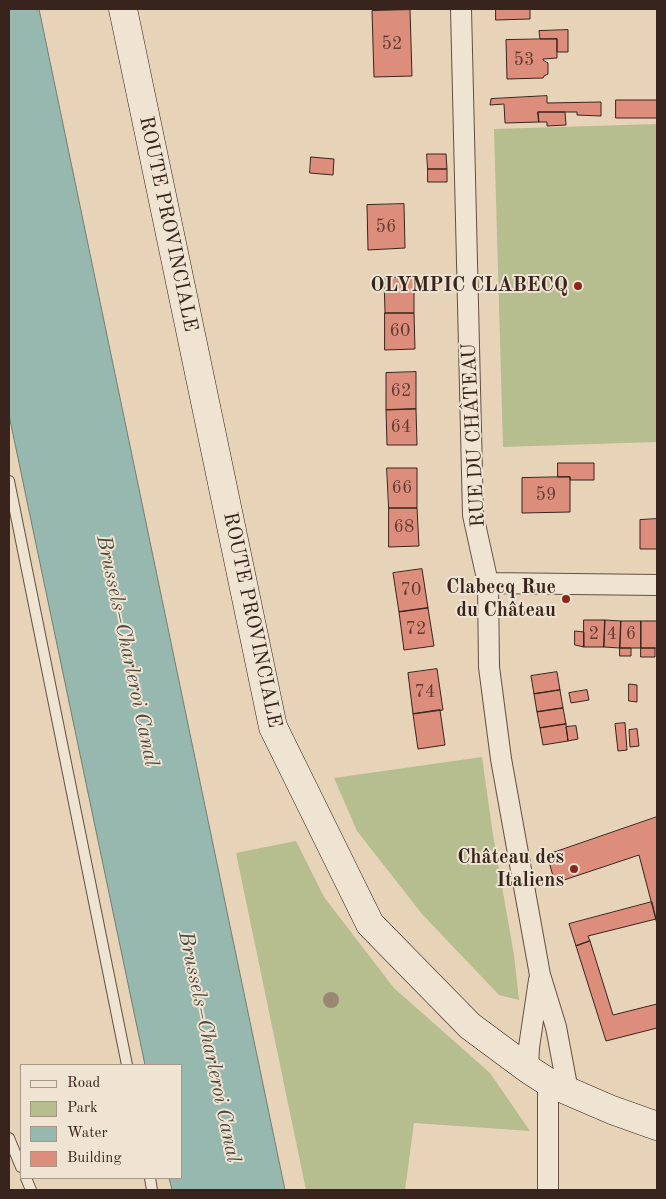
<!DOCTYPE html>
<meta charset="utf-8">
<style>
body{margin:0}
#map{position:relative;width:666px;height:1199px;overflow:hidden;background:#e7d4b8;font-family:"Old Standard TT",serif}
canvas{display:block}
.frame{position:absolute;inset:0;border:10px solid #38241c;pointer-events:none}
.legend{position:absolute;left:20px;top:1064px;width:162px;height:115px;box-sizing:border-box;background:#efe3d1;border:1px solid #a69789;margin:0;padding:6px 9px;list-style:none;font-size:15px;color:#38241c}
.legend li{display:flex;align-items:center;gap:10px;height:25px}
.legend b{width:25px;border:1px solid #a69789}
</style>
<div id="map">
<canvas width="666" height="1199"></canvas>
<div class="frame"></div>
<ul class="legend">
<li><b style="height:6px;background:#efe3d1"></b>Road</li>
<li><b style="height:14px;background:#b6bd8f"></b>Park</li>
<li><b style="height:14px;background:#97b8af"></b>Water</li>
<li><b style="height:14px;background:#dc8d7b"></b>Building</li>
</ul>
</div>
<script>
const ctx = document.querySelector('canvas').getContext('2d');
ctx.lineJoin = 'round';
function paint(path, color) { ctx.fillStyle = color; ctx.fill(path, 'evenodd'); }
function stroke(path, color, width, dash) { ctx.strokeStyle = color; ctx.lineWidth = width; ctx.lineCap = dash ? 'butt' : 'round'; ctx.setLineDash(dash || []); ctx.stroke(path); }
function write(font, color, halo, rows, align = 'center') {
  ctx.font = font + ' "Old Standard TT",serif'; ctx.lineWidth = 4; ctx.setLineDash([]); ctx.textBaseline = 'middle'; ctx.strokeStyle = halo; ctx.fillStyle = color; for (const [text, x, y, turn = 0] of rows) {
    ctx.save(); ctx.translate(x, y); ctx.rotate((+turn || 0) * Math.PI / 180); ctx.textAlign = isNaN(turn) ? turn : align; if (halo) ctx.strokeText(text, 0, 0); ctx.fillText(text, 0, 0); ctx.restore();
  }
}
const green = new Path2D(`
 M657,124v318l-154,5 -9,-318z
 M482,757l11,78 21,120 5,45 -20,-5 -77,-81 -65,-83 -23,-53z
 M296,841l28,56 70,91 96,85 40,58 -116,-8 -9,67h-99l-70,-337z`);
const water = new Path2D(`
 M9,9h30l246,1181h-113l-3,-12h12v-113h-36l-136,-650z`);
const building = new Path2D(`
 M496,9h34v10l-34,1z
 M410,10l2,66 -38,1 -2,-66z
 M568,30v22h-11v-13h-17l-1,-8z
 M557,39v19l-14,1v1l5,3v11l-4,2 -1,2 -36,1 -1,-39z
 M547,96v7l54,-1v14l-24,-1v-3h-39l1,10 -34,1 -1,-19 -14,1 1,-6z
 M616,100h41v18h-41z
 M538,112h27l1,13 -19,1v-4h-8z
 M427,154h19l1,15h-19z
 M311,157l23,2 -1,16 -23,-2z
 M428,169h19v13h-19z
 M404,204l1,44 -37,2 -1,-45z
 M414,277v36h-29l-1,-35z
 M385,313h29l1,36 -30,1z
 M416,372v37l-30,1v-37z
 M416,409l1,36h-30l-1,-35z
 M558,463h36v17h-24v-3h-12z
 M387,468h30v40h-28z
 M570,477v35l-48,1v-35z
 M389,508h28l2,38 -30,1z
 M657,519v30h-17v-29z
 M422,569l6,39 -29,4 -6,-39z
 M428,608l6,38 -30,4 -5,-38z
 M584,620h21l-1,27h-20z
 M605,620l16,1 -1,27 -16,-1z
 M621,621h20v27h-21z
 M641,621h16v27h-16z
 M575,631l9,1v15l-9,-2z
 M620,648h11v8h-11z
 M641,648h14v9h-14z
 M437,669l6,41 -30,4 -5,-41z
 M557,672l3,18 -26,4 -3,-18z
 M629,684l8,1v17l-8,-1z
 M560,690l3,18 -26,4 -3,-18z
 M587,690l2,10 -18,3 -2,-10z
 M563,708l3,16 -26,4 -3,-16z
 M440,710l5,35 -27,4 -5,-35z
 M625,723l2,27 -9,1 -3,-27z
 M566,724l2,17 -25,4 -3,-17z
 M576,726l2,13 -10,2 -2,-14z
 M637,729l2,17 -9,1 -1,-17z
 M657,817v107l-18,-69 -84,28 -8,-28z
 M652,902l4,17 -68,17 2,5 -14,5 -7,-22z
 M590,941l23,74 44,-11v24l-51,13 -30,-95z`);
const lane = new Path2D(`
 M9,481l118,584
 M9,1138l12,29
 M26,1178l5,12
 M150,1178l2,12`);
const street = new Path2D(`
 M461,9l12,506 15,68 1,84 12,92 39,216 16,52 12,64
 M488,583l169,2
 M528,1069l1,-22 10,-67
 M548,1190v-108`);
const secondary = new Path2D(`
 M123,9l150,718 97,197 100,102 58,43 20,13 20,9 44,19 45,16`);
const trees = [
 [331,1000]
];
const markers = [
 [578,286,5,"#8f2418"],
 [566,599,5,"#8f2418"],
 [574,869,5,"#8f2418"]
];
const numberNames = [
 ["52",392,44],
 ["53",524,60],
 ["56",386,227],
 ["60",400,331],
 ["62",401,391],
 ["64",401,427],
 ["66",402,488],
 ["59",546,495],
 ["68",404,527],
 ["70",411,590],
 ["72",416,629],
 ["2",594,634],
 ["4",612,634],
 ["6",631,634],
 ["74",425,692]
];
const streetNames = [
 ["ROUTE PROVINCIALE",168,224,78],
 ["RUE DU CHÂTEAU",474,435,-93],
 ["ROUTE PROVINCIALE",252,620,78]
];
const poiNames = [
 ["OLYMPIC CLABECQ",568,286],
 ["Clabecq Rue",556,588],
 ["du Château",556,611],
 ["Château des",564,858],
 ["Italiens",564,881]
];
const waterNames = [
 ["Brussels–Charleroi Canal",127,651,78],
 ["Brussels–Charleroi Canal",209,1047,78]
];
paint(green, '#b6bd8f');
paint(water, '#97b8af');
stroke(water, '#717d74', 1);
paint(building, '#dc8d7b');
stroke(building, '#38241c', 1);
stroke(lane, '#645043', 12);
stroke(street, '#645043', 22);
stroke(secondary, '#38241c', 29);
stroke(lane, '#efe3d1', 10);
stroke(street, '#efe3d1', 20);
stroke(secondary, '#efe3d1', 28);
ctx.fillStyle = '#988872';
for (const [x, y] of trees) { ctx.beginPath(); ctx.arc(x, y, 8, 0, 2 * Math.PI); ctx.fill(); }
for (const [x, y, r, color] of markers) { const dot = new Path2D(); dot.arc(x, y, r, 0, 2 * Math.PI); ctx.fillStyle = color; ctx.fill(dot); stroke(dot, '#efe3d1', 2); }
write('18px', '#613e34', null, numberNames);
write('20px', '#38241c', '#efe3d1', streetNames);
write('bold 20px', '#38241c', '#efe3d1', poiNames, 'right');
write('italic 21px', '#504941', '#efe3d1', waterNames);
</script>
